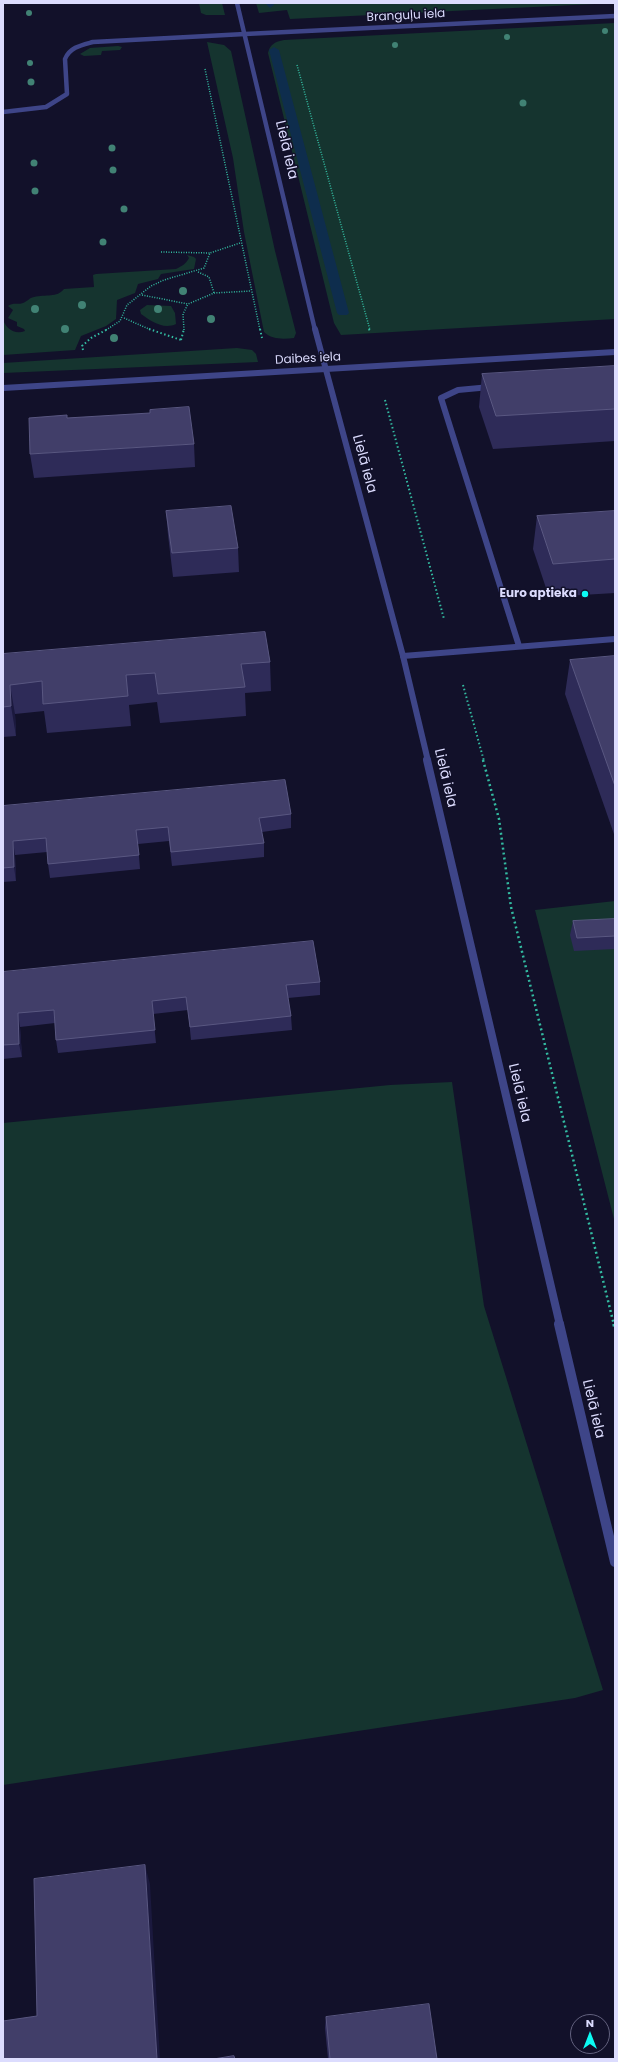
<!DOCTYPE html>
<meta charset="utf-8">
<style>
body{margin:0}
#map{position:relative;width:618px;height:2062px;overflow:hidden;background:#12112a;font-family:Poppins,sans-serif}
canvas{display:block}
.frame{position:absolute;inset:0;border:4px solid #dcdcfe;pointer-events:none}
.north{position:absolute;left:570px;top:2014px;width:40px;height:40px;box-sizing:border-box;background:#12112a;border:1px solid #63627f;border-radius:50%;rotate:0deg;font-size:11px;font-weight:700;line-height:16px;text-align:center;color:#dcdcfe}
.north::after{content:'';display:block;margin:auto;width:14px;height:18px;background:#0cfaf3;clip-path:polygon(50% 0,100% 100%,50% 72%,0 100%)}
</style>
<div id="map">
<canvas width="618" height="2062"></canvas>
<div class="frame"></div>
<div class="north">N</div>
</div>
<script>
const ctx = document.querySelector('canvas').getContext('2d');
ctx.lineJoin = 'round';
function paint(path, color) { ctx.fillStyle = color; ctx.fill(path, 'evenodd'); }
function stroke(path, color, width, dash) { ctx.strokeStyle = color; ctx.lineWidth = width; ctx.lineCap = dash ? 'butt' : 'round'; ctx.setLineDash(dash || []); ctx.stroke(path); }
function write(font, color, halo, rows, align = 'center') {
  ctx.font = font + ' Poppins,sans-serif'; ctx.lineWidth = 3; ctx.setLineDash([]); ctx.textBaseline = 'middle'; ctx.strokeStyle = halo; ctx.fillStyle = color; for (const [text, x, y, turn = 0] of rows) {
    ctx.save(); ctx.translate(x, y); ctx.rotate((+turn || 0) * Math.PI / 180); ctx.textAlign = isNaN(turn) ? turn : align; if (halo) ctx.strokeText(text, 0, 0); ctx.fillText(text, 0, 0); ctx.restore();
  }
}
const green = new Path2D(`
 M199,3h23l3,12h-19l-5,-2z
 M256,3h359l-325,16 -3,-9 -28,3z
 M615,23v296l-274,16 -7,-12 -66,-270c2,-9 7,-11 16,-13z
 M207,42l17,3 7,6 44,200 21,82 -2,5c-10,1 -22,2 -30,-6l-20,-100 -11,-74z
 M118,46l4,1 -2,3 -18,1 -1,4 -17,1 -4,-2 10,-6z
 M187,255l7,2 2,2 -2,10 -33,5 -3,5 -20,5 -3,9 -18,7 -1,19 -10,7 -25,10 -6,14 -72,5v-35c3,8 11,15 22,11l-1,-2 -7,-3v-4l-9,-4 5,-8 -5,-4c5,-4 10,-1 15,-3 5,-2 6,-5 11,-6 12,-3 23,1 30,-8l30,-2 -1,-12 3,-1 80,-5c6,-3 10,-5 13,-11z
 M147,305l24,1 4,7 1,11c-13,6 -25,-3 -35,-10l-1,-4z
 M237,348l15,2 4,4 2,8 -255,11v-10z
 M615,901v322l-80,-313z
 M452,1082l32,224 119,384 -28,8 -572,87v-662l387,-38z`);
const stream = new Path2D(`
 M265,3h8l1,2 -4,3z
 M274,47l5,3 70,263 -2,2h-8l-2,-2 -68,-263z`);
const pathFar3 = new Path2D(`
 M297,65l73,265
 M205,69l55,261
 M161,252l49,1
 M198,272l11,5 5,16
 M142,295l46,9 26,-11 37,-2
 M124,318l27,12
 M106,330l14,-9 7,-16 24,-19 13,-6 40,-12 6,-15 30,-10
 M184,330l-1,-16 5,-10`);
const pathFar2 = new Path2D(`
 M149,329l32,11
 M260,329l2,9
 M369,329l1,3
 M181,340l3,-11
 M83,350l-1,-4 9,-8 17,-9
 M385,400l59,219
 M463,685l21,76`);
const pathFar1 = new Path2D(`
 M483,760l16,59 12,88 103,418`);
const path = new Path2D(`
 M614,1324l1,5`);
const serviceFar1 = new Path2D(`
 M3,112l43,-5 21,-13 -2,-35c5,-12 17,-14 28,-17l152,-8`);
const service = new Path2D(`
 M490,387l-32,3 -17,8 78,248
 M403,656l212,-17`);
const minorFar1 = new Path2D(`
 M245,34l370,-18`);
const minor = new Path2D(`
 M3,388l612,-36`);
const tertiaryFar3 = new Path2D(`
 M237,3l78,327`);
const tertiaryFar2 = new Path2D(`
 M315,329l88,327 25,105`);
const tertiaryFar1 = new Path2D(`
 M427,760l133,565`);
const tertiary = new Path2D(`
 M559,1324l56,238`);
const trees = [
 [29,13,3],
 [605,31,3],
 [507,37,3],
 [395,45,3],
 [30,63,3],
 [31,82,3.5],
 [523,103,3.5],
 [112,148,3.5],
 [34,163,3.5],
 [113,170,3.5],
 [35,191,3.5],
 [124,209,3.5],
 [103,242,3.5],
 [183,291,4],
 [82,305,4],
 [35,309,4],
 [158,309,4],
 [211,319,4],
 [65,329,4],
 [114,338,4]
];
const wall = new Path2D(`
 M615,366v75l-122,8 -14,-42 3,-33z
 M194,444l1,23 -161,11 -4,-24z
 M166,511l72,37 1,24 -66,5 -5,-42z
 M615,511v82l-66,4 -16,-48 4,-33z
 M3,654l267,8 1,29 -26,2 1,23 -86,7 -3,-21 -28,3 2,21 -84,7 -3,-22 -29,3 1,22 -13,1z
 M615,656v181l-50,-143 5,-34z
 M3,806l288,8v14l-29,4 2,11v14l-92,9 -3,-25 -31,3 2,25 -90,9 -2,-14 -1,-12 -32,3 1,26 -13,1z
 M615,919v30l-41,2 -4,-16 3,-14z
 M3,972l317,10v13l-32,3 3,18 1,14 -101,10 -3,-30 -35,4 3,29 -98,10 -2,-13 -1,-17 -35,4 2,30 -19,2z
 M326,2017l111,42h-109l-3,-31z`);
const shadedWall = new Path2D(`
 M10,685l5,29 1,22 -5,-30z
 M13,841l2,14 1,26 -2,-14z
 M18,1013l2,14 2,30 -3,-13z
 M145,1865l5,19 10,175h-3z`);
const building = new Path2D(`
 M615,366v43l-119,7 -14,-42z
 M189,407l5,37 -164,10 -1,-36 38,-3v3l83,-5v-3z
 M231,506l7,42 -66,5 -6,-42z
 M615,511v48l-62,5 -16,-48z
 M265,632l5,30 -29,2 4,23 -87,7 -3,-21 -29,2 2,21 -85,8 -1,-23 -32,4 1,21 -8,1v-53z
 M615,656v130l-45,-126z
 M285,780l6,34 -32,4 5,25 -93,9 -3,-25 -32,3 3,25 -91,9 -2,-26 -33,3 1,26 -11,1v-62z
 M615,919v17l-38,2 -4,-17z
 M313,941l7,41 -34,3 5,31 -101,11 -4,-30 -34,4 3,29 -99,10 -2,-30 -36,3 1,31 -16,1v-73z
 M145,1865l12,194h-154v-38l34,-5 -3,-137z
 M429,2004l8,55h-107l-4,-42z
 M234,2056l1,3h-21z`);
const markers = [
 [585,594,4,"#0cfaf3"]
];
const farStreetnames = [
 ["Branguļu iela",406,16,-3],
 ["Daibes iela",308,359,-3]
];
const farPoinames = [
 ["Euro aptieka",577,594]
];
const streetNames = [
 ["Lielā iela",286,150,77],
 ["Lielā iela",364,464,75],
 ["Lielā iela",445,778,77],
 ["Lielā iela",519,1093,77],
 ["Lielā iela",593,1409,77]
];
paint(green, '#15342f');
paint(stream, '#0e2d4d');
stroke(pathFar3, '#33bba1', 1.5, [1, 1.5]);
stroke(pathFar2, '#33bba1', 2, [1.5, 2.5]);
stroke(pathFar1, '#33bba1', 2.5, [2, 3]);
stroke(path, '#33bba1', 3.5, [2.5, 4]);
stroke(serviceFar1, '#3e4588', 4.5);
stroke(service, '#3e4588', 6);
stroke(minorFar1, '#3e4588', 4.5);
stroke(minor, '#3e4588', 6);
stroke(tertiaryFar3, '#3e4588', 4.5);
stroke(tertiaryFar2, '#3e4588', 6);
stroke(tertiaryFar1, '#3e4588', 8);
stroke(tertiary, '#3e4588', 10);
ctx.fillStyle = '#418274';
for (const [x, y, r] of trees) { ctx.beginPath(); ctx.arc(x, y, r, 0, 2 * Math.PI); ctx.fill(); }
paint(wall, '#2e2b58');
paint(shadedWall, '#1b193e');
paint(building, '#413e69');
stroke(building, '#595781', 1);
for (const [x, y, r, color] of markers) { const dot = new Path2D(); dot.arc(x, y, r, 0, 2 * Math.PI); ctx.fillStyle = color; ctx.fill(dot); stroke(dot, '#12112a', 1.5); }
write('12px', '#dcdcfe', '#12112a', farStreetnames);
write('bold 12px', '#dcdcfe', '#12112a', farPoinames, 'right');
write('14px', '#dcdcfe', '#12112a', streetNames);
</script>
